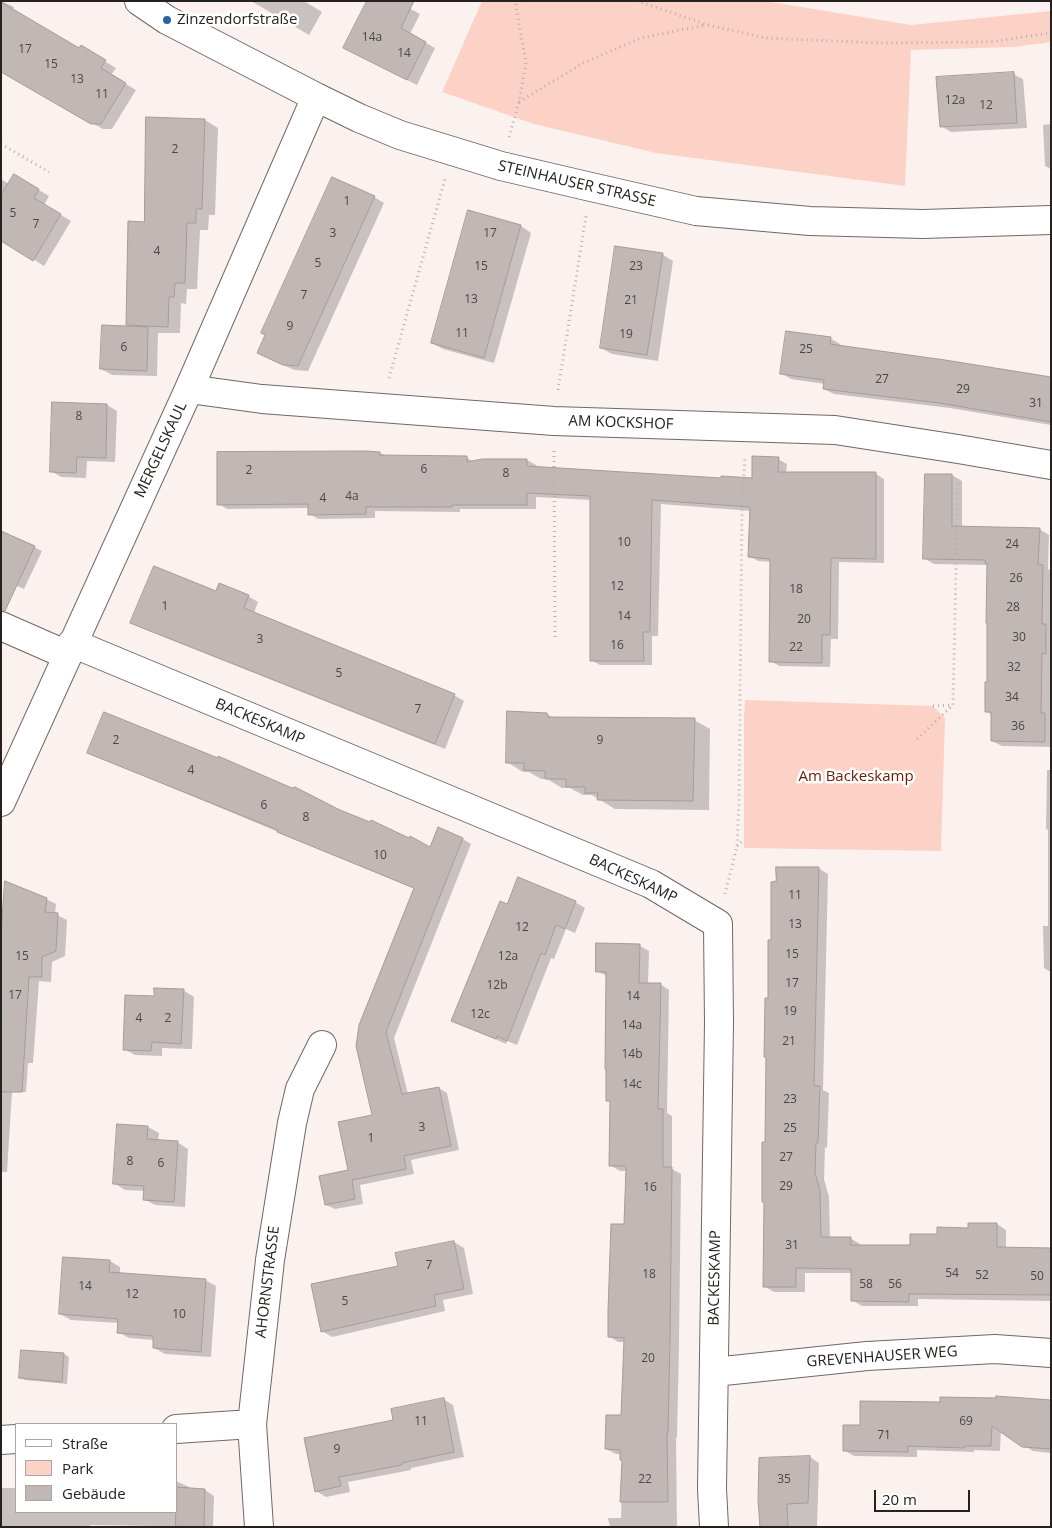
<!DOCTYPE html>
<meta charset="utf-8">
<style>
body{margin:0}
#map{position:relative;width:1052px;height:1528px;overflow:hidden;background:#fbf2ef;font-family:"Open Sans",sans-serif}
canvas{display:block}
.frame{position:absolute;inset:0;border:2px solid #252220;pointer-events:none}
.legend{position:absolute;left:15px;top:1423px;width:162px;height:90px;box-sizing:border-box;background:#fff;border:1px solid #a8a7a6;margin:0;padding:6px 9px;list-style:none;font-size:15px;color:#252220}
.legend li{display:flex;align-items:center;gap:10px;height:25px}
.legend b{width:25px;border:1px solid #a8a7a6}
.scale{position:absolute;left:874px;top:1490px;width:96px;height:22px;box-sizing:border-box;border:2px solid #252220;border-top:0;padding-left:6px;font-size:15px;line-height:18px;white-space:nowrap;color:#252220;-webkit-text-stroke:4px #fff;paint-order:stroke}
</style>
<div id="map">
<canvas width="1052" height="1528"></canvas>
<div class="frame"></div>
<ul class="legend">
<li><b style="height:6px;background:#fff"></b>Straße</li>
<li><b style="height:14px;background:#fbd2c5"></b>Park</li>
<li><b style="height:14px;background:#c1b7b5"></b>Gebäude</li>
</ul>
<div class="scale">20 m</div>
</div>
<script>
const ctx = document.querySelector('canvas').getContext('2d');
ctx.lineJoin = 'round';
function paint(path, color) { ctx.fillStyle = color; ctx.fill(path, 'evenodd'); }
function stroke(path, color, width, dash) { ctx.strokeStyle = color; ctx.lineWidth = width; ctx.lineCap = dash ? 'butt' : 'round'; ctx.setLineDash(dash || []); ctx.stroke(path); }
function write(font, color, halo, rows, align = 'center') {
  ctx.font = font + ' "Open Sans",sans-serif'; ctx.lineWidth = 5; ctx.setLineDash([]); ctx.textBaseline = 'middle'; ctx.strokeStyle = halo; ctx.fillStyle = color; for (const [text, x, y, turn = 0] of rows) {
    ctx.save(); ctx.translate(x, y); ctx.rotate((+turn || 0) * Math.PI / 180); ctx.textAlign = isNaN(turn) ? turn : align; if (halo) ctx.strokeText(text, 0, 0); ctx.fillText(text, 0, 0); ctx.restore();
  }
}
const green = new Path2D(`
 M482,1h283l146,24 140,-14v31l-37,5 -103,3 -6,136 -249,-33 -122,-29 -92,-32z
 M745,700l188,6 12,12 -4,133 -197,-3v-132z`);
const shadow = new Path2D(`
 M1,1l13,6 -2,3 67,39 2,-2 35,21 -5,7 25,15 -24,39h-9l-79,-45 -23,-16z
 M251,1h53l18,11 -13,23z
 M396,1l24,13 -10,20 25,14 -18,37 -63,-32z
 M1013,74l10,5 4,49 -76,4 -10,-6z
 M148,118l57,2 13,8 -3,87h-6l-1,15h-8l-3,59h-10l-1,15 -5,-1 -1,30h-22l-1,43 -45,-1 -11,-6 30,-42 -4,-2 18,-102z
 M1051,124v45l-6,-3 -2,-41z
 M1,179l8,5 16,-2 24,14 -5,9 27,16 -27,45 -43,-27z
 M374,197l10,6 -76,168 -14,-1 -25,-12z
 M469,212l52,14 10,7 -37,130 -51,-14 -11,-6z
 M662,254l11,7 -15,100 -46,-7 -11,-6z
 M830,338l10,6 -1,3 212,31v47l-101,-17 -116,-14 -10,-5 1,-5 -34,-5 -10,-6z
 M53,404l54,1 10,6 -2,51 -28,-1 -1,17 -25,-1 -10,-6z
 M366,452l14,1 6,3 80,1 8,5 53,-2 9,5v3l217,12 25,-21 9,5 -1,9 90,1 8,5v84l-45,-1 -1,77h-7l-1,28 -51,-1 -8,-5 1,-99 -14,-1 -8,-5 2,-45 -91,-7 -3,132h-6v29h-52l-9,-5v-160l-55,-3v12h-76v3l-85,-1v7l-57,1 -8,-5 -1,-6 -82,1 -8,-5z
 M952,475l10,6v46l77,2 10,6 -1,34 3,2v176l-49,-1 -10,-5v-26l-6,-4 3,-27 -1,-119 -54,-1 -10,-6z
 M34,547l8,4 -18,38 -23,-10z
 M216,593l32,3 10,6 -4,11 200,82 10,6 -19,48 -303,-121 -10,-6z
 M547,714l7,4 140,2 16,9 -1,81 -94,-1 -23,-14h-9l-13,-7h-8l-15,-9h-6l-12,-7h-6l-16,-10z
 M89,753l251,58 91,37 32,-9 8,5 -77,194 14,56 31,-6 8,5 12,57 -48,10 3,14 -54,11 3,19 -28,5 -9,-4 23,-34 24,-55 -15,-70 57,-157z
 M1047,770h4v202l-7,-4 -1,-42h5v-96l-2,-1z
 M818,868l10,6 -5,216 6,3 -2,55 -2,-1 -1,32 5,18 1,41h20l10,6v2l51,1 27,-12 59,-11 9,6v18l45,1v52l-133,-2v7h-56l-10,-6v-27h-47v19h-31l-10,-6 5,-287 3,-58z
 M46,899l10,5 -1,10 12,6 -2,36 -13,6 -1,20 -12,-1 -6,82h-5l-2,29h-14l-5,80h-6v-225z
 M575,902l10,6 -10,25 -9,-4 -12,30 -3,-1 -34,87 -10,-4 -1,3 -53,-23 55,-115z
 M640,946l9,5 -1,33h12l9,6 -2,123 5,3v53l9,5 -2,170 -2,94h-1l1,89h-67l-2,-9h13l2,-58 -2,-6h-5l-10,-5 17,-33 2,-74h-7l-9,-6 17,-110 2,-55h-8l-10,-6 2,-62 -5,-3v-124l-10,-5z
 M183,990l11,7 -2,52 -30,-1v8l-27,-1 -11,-6 31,-52z
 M1050,1058h1v34z
 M118,1125l30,2 11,6 -1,8 19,1 11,7 -3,58 -30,-2 -11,-6 1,-8 -20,-1 -11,-7z
 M454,1242l10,6 9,46 -30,6 2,11 -113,26 -10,-6 78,-64z
 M64,1259l46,2 10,6v7l85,6 11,6 -5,71 -46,-3 -11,-6v-8l-25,-2 -11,-6 1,-9 -48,-3 -11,-6z
 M64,1354l5,3 -2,27 -42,-4 -5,-3z
 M443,1399l10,6 11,52 -53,11v2l-63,12 2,10 -24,5 -10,-6 78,-70z
 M1051,1402v51l-18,-2 -32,-21 -1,21 -26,-1v2l-57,-2v7l-63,-1 -10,-6 17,-23 80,-24z
 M810,1457l9,6 -2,64h-57z
 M176,1481l13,6v2l16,1 9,6 -1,31 -123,-2v2h-89v-39h15v24h160z`);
const building = new Path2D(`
 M367,1h47l-13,27 25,14 -19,38 -64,-32z
 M1,2l78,46 2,-3 25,15 -5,8 25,15 -25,41h-10l-90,-52z
 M1014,72l3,51 -77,4 -4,-50z
 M146,117l59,2 -3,90h-6v14h-9l-2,60h-10l-1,14h-5l-1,30 -42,-2 2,-104 16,1z
 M14,174l25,15 -5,9 27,16 -28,47 -32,-20v-46z
 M332,177l43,19 -77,170 -15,-1 -26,-12 8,-18 -4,-2z
 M468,210l53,15 -37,133 -53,-15z
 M615,246l48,7 -16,102 -47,-7z
 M102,325l46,2 -1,44 -47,-2z
 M786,331l45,6 -1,7 115,16 106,17v45l-112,-19 -116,-14 1,-9 -44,-6z
 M52,402l55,2 -1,54 -29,-1 -1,16 -26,-1z
 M366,451l14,1v3l87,1v6l15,-3h45v7l194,12v-2l31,2v-22l27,1 -1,15h98v87l-45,-1 -1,77h-8v28l-53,-1 1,-103 -22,-2 2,-50 -98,-7 -2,132h-7l1,29h-54v-165l-63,-3v12h-75v2h-86v7l-58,1v-11l-91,1v-53z
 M925,474h27v52l88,2 -2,36 5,1 -1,59h4v30l-4,-1 -1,60h4v29l-54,-1v-29h-6v-30h2v-59h-1l1,-60h-2v-3l-62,-1z
 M1,531l34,15 -30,65h-4z
 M154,566l62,25 3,-8 30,12 -5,13 211,86 -20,50 -305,-121z
 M507,711l40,2 1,4 147,1 -2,83 -96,-1 1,-7h-13v-6h-19v-8h-21v-8l-21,-1v-7h-18z
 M104,712l114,46v-2l74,32 3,-1 45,23 30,12 1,-2 38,18 1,-2 20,11 8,-20 25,11 -77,194 16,62 37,-7 12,59 -47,10 2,13 -54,11 3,19 -30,6 -6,-29 29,-6 -10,-48 34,-7 -16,-69 3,-21 55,-137 -137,-56 1,-2 -191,-77z
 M776,867h43l-5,219h6l-2,57h-2l-1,30 5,17 1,47h30v8h59v-11h27v-7l31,1v-5h29v24l54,1v47l-142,-1v8l-58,-1v-32l-55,-1v19h-33l1,-85h-2v-60h3l1,-85h-2l1,-59h3v-58h3v-58l5,-1z
 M518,877l58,24 -11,28 -9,-4 -11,30 -4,-2 -34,88 -10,-5 -1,3 -45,-18 49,-120 7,3z
 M5,881l42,17 -2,14 13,1 -2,38 -14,6v20h-13l-7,115h-21v-159z
 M596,943l44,1 -1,39h22l-3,126h5v58h9l-2,171 -2,95h-1l1,69h-48l2,-42h-2v-10l-15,-1 1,-34h15l3,-75v-2l-16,-1v-26l3,-87h13l2,-56 -1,-2h-16l1,-65h-4v-32h-1l1,-97h-10z
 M154,988l30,1 -3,55 -29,-2 -1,9 -28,-1 2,-55 29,1z
 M117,1124l31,2 -1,13 31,2 -4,61 -31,-2 1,-14 -31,-2z
 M454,1241l10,48 -30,6 2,11 -115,26 -10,-48 87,-18 -3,-13z
 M63,1257l47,3 -1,12 97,7 -5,73 -48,-4v-12l-36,-3 1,-14 -59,-5z
 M21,1350l43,3 -2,29 -43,-4z
 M996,1396l55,4v49l-29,-2 -30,-21 -1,20h-26v2l-57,-2v6l-65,-1v-26h17v-24l80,1v-5l56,1z
 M444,1398l10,54 -52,11v2l-63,12 2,9 -26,6 -11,-54 89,-18 -2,-11z
 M810,1456l-2,47 -21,1 1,23h-28l-2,-27 1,-42z
 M176,1487l29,2 -1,38h-28z`);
const path = new Path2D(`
 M637,1l71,24 57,13 115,5 109,-1 62,-9
 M519,102l64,-39 58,-25 65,-13
 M509,137l10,-35 7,-39 -11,-62
 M1,144l48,28
 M389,378l56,-199
 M558,390l28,-174
 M554,451l1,187
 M933,706l20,-1
 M917,739l36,-34 5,-225
 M737,846l7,-7
 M725,894l12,-48 2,-43 3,-298 3,-48`);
const minor = new Path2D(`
 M139,1l28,19 149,77 43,21 41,17 101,31 90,21 105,24 114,10 113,3 128,-4
 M189,389l73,10 292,22 281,9 123,19 93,16
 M1,626l66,29
 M72,643l579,241 67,40 1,99 -7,466 2,38
 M1,802l188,-413 127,-292
 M714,1372l153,-16 128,-7 56,4
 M176,1429l76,-5
 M1,1440l15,-1
 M259,1527l-7,-103 18,-164 22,-137 8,-34 22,-44`);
const markers = [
 [167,20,5,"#28679e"]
];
const numberNames = [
 ["14a",372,38],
 ["17",25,50],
 ["14",404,54],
 ["15",51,65],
 ["13",77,80],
 ["11",102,95],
 ["12a",955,101],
 ["12",986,106],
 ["2",175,150],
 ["1",347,202],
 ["5",13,214],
 ["7",36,225],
 ["3",333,234],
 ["17",490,234],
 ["4",157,252],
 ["5",318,264],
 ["15",481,267],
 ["23",636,267],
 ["7",304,296],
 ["13",471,300],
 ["21",631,301],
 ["9",290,327],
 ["11",462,334],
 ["19",626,335],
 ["6",124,348],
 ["25",806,350],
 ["27",882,380],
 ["29",963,390],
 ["31",1036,404],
 ["8",79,417],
 ["6",424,470],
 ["2",249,471],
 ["8",506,474],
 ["4a",352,497],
 ["4",323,499],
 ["10",624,543],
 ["24",1012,545],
 ["26",1016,579],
 ["12",617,587],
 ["18",796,590],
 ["1",165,607],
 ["28",1013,608],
 ["14",624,617],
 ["20",804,620],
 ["30",1019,638],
 ["3",260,640],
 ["16",617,646],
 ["22",796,648],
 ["32",1014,668],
 ["5",339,674],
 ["34",1012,698],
 ["7",418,710],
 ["36",1018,727],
 ["2",116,741],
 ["9",600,741],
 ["4",191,771],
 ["6",264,806],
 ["8",306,818],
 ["10",380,856],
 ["11",795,896],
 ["13",795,925],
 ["12",522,928],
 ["15",792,955],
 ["15",22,957],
 ["12a",508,957],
 ["17",792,984],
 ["12b",497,986],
 ["17",15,996],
 ["14",633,997],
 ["19",790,1012],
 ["12c",480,1015],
 ["4",139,1019],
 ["2",168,1019],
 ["14a",632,1026],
 ["21",789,1042],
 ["14b",632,1055],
 ["14c",632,1085],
 ["23",790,1100],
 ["3",422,1128],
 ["25",790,1129],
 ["1",371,1139],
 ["27",786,1158],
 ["8",130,1162],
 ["6",161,1164],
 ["29",786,1187],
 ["16",650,1188],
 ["31",792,1246],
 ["7",429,1266],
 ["54",952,1274],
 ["18",649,1275],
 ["52",982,1276],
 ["50",1037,1277],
 ["58",866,1285],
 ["56",895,1285],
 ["14",85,1287],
 ["12",132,1295],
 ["5",345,1302],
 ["10",179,1315],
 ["20",648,1359],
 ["11",421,1422],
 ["69",966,1422],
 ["71",884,1436],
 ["9",337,1450],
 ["22",645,1480],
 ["35",784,1480]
];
const poiNames = [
 ["Zinzendorfstraße",177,20]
];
const streetNames = [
 ["STEINHAUSER STRASSE",577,184,13],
 ["AM KOCKSHOF",621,423,2],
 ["MERGELSKAUL",161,450,-65],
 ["BACKESKAMP",260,722,23],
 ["BACKESKAMP",633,879,25],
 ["BACKESKAMP",715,1278,-89],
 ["AHORNSTRASSE",268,1282,-83],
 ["GREVENHAUSER WEG",882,1357,-4]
];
const parkNames = [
 ["Am Backeskamp",856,777]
];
paint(green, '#fbd2c5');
paint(shadow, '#0003');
paint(building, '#c1b7b5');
stroke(building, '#a59c99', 1);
stroke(minor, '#706866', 30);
stroke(path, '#b7b0ad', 3, [1, 4]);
stroke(minor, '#fff', 28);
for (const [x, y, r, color] of markers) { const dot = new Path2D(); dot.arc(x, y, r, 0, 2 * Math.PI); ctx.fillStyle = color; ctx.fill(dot); stroke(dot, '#fff', 2); }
write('12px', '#4c4745', null, numberNames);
write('15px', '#252220', '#fff', poiNames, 'left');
write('15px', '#252220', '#fff', streetNames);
write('15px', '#671d02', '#fff', parkNames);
</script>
